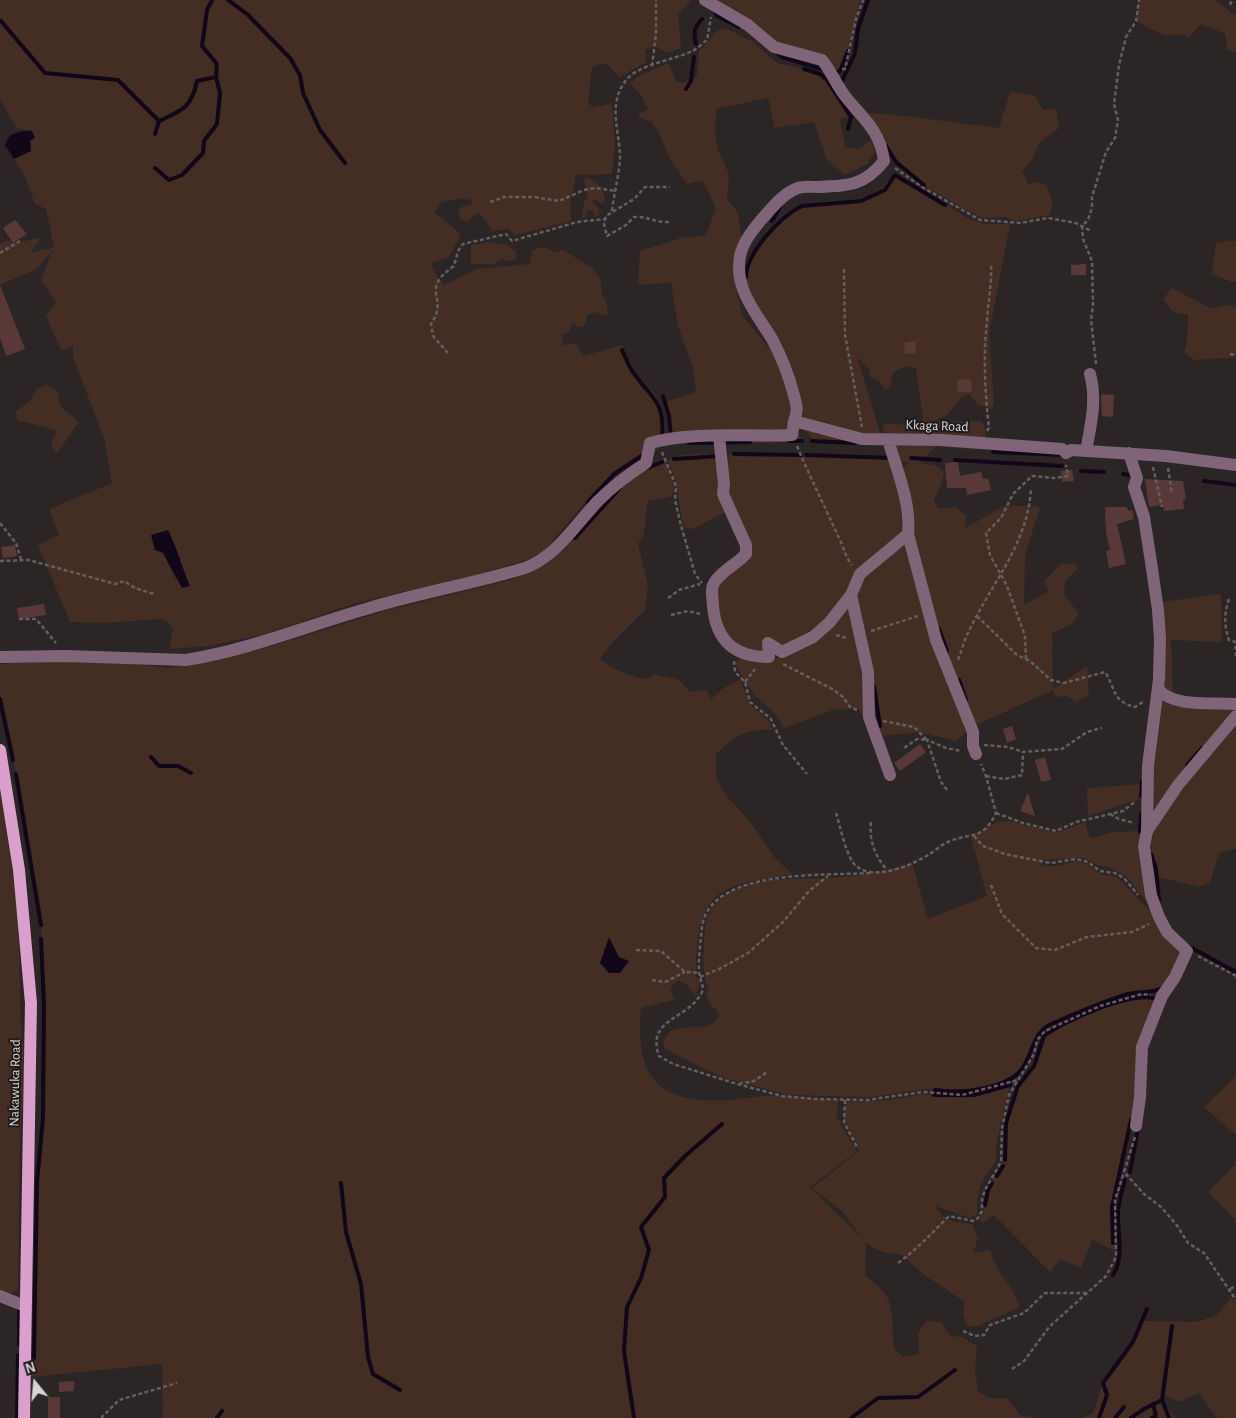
<!DOCTYPE html>
<style>
body{margin:0}
#map{position:relative;width:1236px;height:1418px;overflow:hidden;background:#2b2526;font-family:"Alegreya Sans",sans-serif}
canvas{display:block}
.north{position:absolute;left:10px;top:1358px;width:50px;height:50px;-webkit-text-stroke:4px #211b1d;paint-order:stroke;rotate:343deg;font-size:14px;font-weight:700;line-height:20px;text-align:center;color:#d8d4d5}
.north::after{content:'';display:block;margin:auto;width:18px;height:22px;background:#d8d4d5;clip-path:polygon(50% 0,100% 100%,50% 72%,0 100%)}
</style>
<div id="map">
<canvas width="1236" height="1418"></canvas>
<div class="north">N</div>
</div>
<script>
const ctx = document.querySelector('canvas').getContext('2d');
ctx.lineJoin = 'round';
function paint(path, color) { ctx.fillStyle = color; ctx.fill(path, 'evenodd'); }
function stroke(path, color, width, dash) { ctx.strokeStyle = color; ctx.lineWidth = width; ctx.lineCap = dash ? 'butt' : 'round'; ctx.setLineDash(dash || []); ctx.stroke(path); }
function write(font, color, halo, rows, align = 'center') {
  ctx.font = font + ' "Alegreya Sans",sans-serif'; ctx.lineWidth = 4; ctx.setLineDash([]); ctx.textBaseline = 'middle'; ctx.strokeStyle = halo; ctx.fillStyle = color; for (const [text, x, y, turn = 0] of rows) {
    ctx.save(); ctx.translate(x, y); ctx.rotate((+turn || 0) * Math.PI / 180); ctx.textAlign = isNaN(turn) ? turn : align; if (halo) ctx.strokeText(text, 0, 0); ctx.fillText(text, 0, 0); ctx.restore();
  }
}
const green = new Path2D(`
 M0,0h691l-13,15 3,33 -15,5 -10,-7 -11,4 1,12 -26,15 -14,-14 -14,4 -4,35 5,6 19,-5 3,42 -3,29 -36,1 -6,29 1,17 -56,14 -7,-6 -15,2 -14,-19 -11,9 -8,-2 -2,-8 5,-5 9,-2 -1,-4 -11,-2 -20,5 -6,9 27,22 -12,23 -18,6 3,9 10,13 33,-16 53,-5 2,-14 12,-3 10,5 9,-2 28,17 9,11 2,16 5,10 1,10 -6,1 -7,-3 -8,3 -1,8 -4,4 -6,-1 -1,-4 -3,1 -3,9 -7,2 1,11 13,-1 7,12 39,-11c4,9 7,20 13,28 5,9 15,14 21,23 10,16 13,40 1,54l-60,38 -52,62 -18,10 -55,16 -116,27 -94,32 -55,11 -38,3 4,-21 -10,-9 -58,4 -35,-1 -32,-77 21,-10 -10,-26 63,-26 -8,-45 -31,-81v-11l-12,4 -15,-34 10,-14 -15,-22 12,-30 -16,19 -37,16v-41l7,-3c10,4 23,-2 34,-3l-10,14 23,-4 -8,-39 -11,-5 -11,-29 -10,-16 17,-8 -1,-10 5,-3 -3,-7 -15,-3 -17,-28zM175,544l1,11 13,31 -14,-8 -12,-25z
 M708,0h152l-13,58 -7,14 -6,2 -56,-18 -36,-27 -27,-13z
 M1139,0h76l21,16v37l-8,-3 -3,-16 -24,-10 -12,13 -9,-3 -15,2 -29,-15z
 M725,28l28,14 24,21 35,8 15,7 24,38 -11,3 5,28 13,2 13,-9 4,12 -8,12 -22,11 -18,-15 -13,-38 -39,6 -7,-30 -52,11 -1,23 3,17 11,25 -2,25 11,14 6,39 -8,36 6,27 30,37 12,21 18,69 -127,2 -5,-5 -5,-37 31,-10 -3,-24 -15,-42 -7,-43 -33,2 2,-34 41,-13 25,-3 10,-26 -13,-29 -16,4 -18,-27 -9,-22 -8,-13 -11,-4 -3,-5 10,-3 -7,-15 -11,-12 11,-8 27,-12 9,19 7,1 13,-6 2,-26c10,-8 13,-20 26,-23z
 M1010,92l24,3 9,15 13,-1 3,19 -20,15 -7,17 -10,11 6,13 9,-2 9,3 7,18 -3,12 -34,6 -10,-4 -23,1 -22,-11 -53,-31 -12,-11 -15,-24 -27,-29 43,3 102,13z
 M898,174l71,45 16,5h25l-21,110 5,70 -3,5 -14,-5 -8,-10 -8,4 -14,17 -15,7 49,-1c6,11 7,18 -2,29l-43,-4 -17,17 15,2 10,7 -3,13 -7,15 4,8 18,-1 11,9 -3,13 41,-24 35,2 -15,48 -1,50 25,-14 -5,-10 17,-17 14,-1 3,5 -13,13 -1,13 15,20 -7,10 -20,9 1,56 34,-23 2,28 -12,8 -10,-6 -11,1 -3,-7 -77,35 -34,-84 -31,-110 -8,-62 5,-7 -12,-1 -12,-21 -1,-16 41,1 -8,-57 -11,-2 -12,7 -4,16h-5l-4,-7 -10,-6v-6l-13,-13 27,88 -69,-2 -8,-11 -6,-24 -50,-99 -6,-35 4,-17 17,-22 30,-28 17,-4 48,-4 20,-10 11,-12z
 M588,178c10,4 17,13 17,24l-5,2 -3,-4 -5,1 7,8v6l-5,2 -1,-6 -5,-1 -2,7 -4,1 2,-16 4,-6 -4,-17z
 M1232,240l4,2v40h-4l-20,-8 4,-31z
 M490,242l17,3 9,6v9l-9,1 -5,-2 -9,5h-22v-19z
 M1172,288l40,21 13,-4 11,2v50l-42,3 -10,-8 3,-10 1,-27 -15,-3 -10,-13z
 M47,385l11,7 2,14 19,16 -22,31 -6,-7 6,-16 -40,-10 -1,-9 13,-9 8,-13z
 M722,454l5,57 -34,18 -9,-1c-6,-23 -5,-45 -16,-67 11,-10 40,-6 54,-7z
 M729,454l164,2 5,24 5,51 -50,52 -33,44 -48,26 -31,-4 -20,-22 -5,-40 32,-32 -23,-58z
 M661,460l4,2 10,24 -3,10 -24,5c-4,15 0,31 -10,43l10,41 -3,25 -35,35 -10,14c14,11 31,18 48,20l6,-5 25,6 11,12 16,-3 5,10 13,-11 16,-9 9,25 19,16 5,10c-28,-1 -37,5 -57,24v24l12,20 20,21 27,39 18,17c-79,9 -96,18 -97,101l4,7 -4,13 -8,-10 -9,-6 -9,8 4,12 -33,8c-7,71 19,97 90,92 12,-1 25,-4 38,-4 23,-1 46,3 69,4l-1,18 20,33 -47,36 53,52 -21,-28 -30,-23 48,-38 -16,-31 2,-17 44,-2 32,-6 44,4 44,-13 -14,60v16c-14,16 -20,31 -19,53l-7,4 -35,-12c9,15 20,16 37,18l6,14 -5,15 17,-3c7,25 22,33 30,57l-44,20 -10,-2 -3,-14 2,-9 -43,-29 -20,-18 -20,-3 -16,-9 -1,33c34,23 25,35 29,72l9,9 16,-3 -1,-20 8,-13 15,1 9,14 12,1 15,9 -2,24 3,21 10,7h19l13,17 16,3h-873l-1,-54 -132,13 4,-19 3,-176 6,-64 1,-114 -3,-79 -25,-151 -16,-75v-34l10,-2 106,-2 51,7 46,-7 55,-14 117,-36 129,-32 30,-14 20,-15 51,-61 22,-16z
 M904,542l64,189 -12,10 -38,-9 -35,4 -5,-12 -22,-118 1,-21z
 M1221,594l1,48 -51,-2 2,55 -10,-4 -2,-89z
 M849,605l11,45 10,77 -12,-19 -25,2 -49,18c-7,-15 -17,-21 -28,-32 -3,-2 -20,-29 -21,-33l8,-7 29,4 14,-5z
 M1160,695l69,13 4,2v4l-84,112z
 M1236,720v128l-17,5 -9,29 -10,5 -46,-11 -5,-41 30,-48z
 M0,781l18,134 3,109 5,50 -6,61 -2,155 -18,9z
 M1144,784l-2,14 -54,18 -1,-28z
 M1010,821l47,12 28,-11 5,16 24,-6 27,-1 10,73 -4,-1 -19,-25 -16,-10 -15,-3 -14,-7 -40,2 -2,6h18l17,-5 12,4 13,9 16,3 30,31 5,2 30,45 -25,37h-18l-35,11 -60,26 -24,45 -27,12 -34,8 -32,-5 -57,8 -82,-2 -67,-18 -54,-27 -4,-5c6,-27 34,-13 47,-20 3,-2 6,-6 9,-9v-4l-9,-7 -4,-13 3,-1c-7,-16 -6,-31 -5,-49 1,-8 0,-18 4,-26 19,-42 80,-36 118,-38 26,-1 61,-7 86,-15l16,56 59,-23 -16,-59 26,-15z
 M1141,996l16,1 -30,154 -9,31 -4,31v38l-22,-12 -11,29 -21,-9 -10,13 -56,-57 -12,8 -3,-4 5,-7 2,-21 15,-25 4,-41 11,-37 14,-20 14,-34 54,-26z
 M1236,1076v59l-32,-28z
 M1236,1163v58l-28,-29z
 M1232,1297l4,7v114h-19l-18,-25 -20,9 -16,-8 -1,7 13,17h-93l11,-5 10,-30 30,-41 9,-21 55,1 20,-7z`);
const water = new Path2D(`
 M22,131h10l3,7 -5,3 1,10 -17,8 -9,-14 5,-10z
 M168,530c9,18 14,37 22,56l-8,2 -19,-35 -8,-3 -4,-15z
 M609,937l10,20 10,4 -9,12h-11l-9,-10z`);
const stream = new Path2D(`
 M228,0l19,14 43,44 10,17 3,18 17,37 25,33
 M714,9l3,7 22,11
 M1,21l44,52 73,7 41,41
 M696,44c-3,-12 -2,-16 6,-25
 M776,52l6,5 43,13
 M804,69l16,5 7,6 24,37 -3,12
 M834,73l6,-2 8,-20
 M841,83l14,-30 3,-24 10,-29
 M686,89l5,-8 3,-24
 M155,134l4,-13c23,-10 33,-14 38,-40l19,-4 1,-13 -15,-18 5,-36 5,-10
 M886,146l10,16 28,23
 M155,168l14,12 13,-5 21,-22 1,-12 13,-17 3,-31 -4,-16
 M772,221l8,-14
 M746,277c0,-24 35,-61 56,-71l59,-5 24,-11 10,-15 50,30
 M622,350c4,8 7,18 13,25 18,25 30,26 27,63
 M663,396l6,20 2,21
 M789,441h13
 M812,441l43,2
 M689,443l61,-1
 M993,452l72,3
 M734,454l67,1
 M806,455l86,3
 M911,458l29,2
 M674,459l45,-3
 M955,460l107,6
 M648,468l14,-6
 M1081,471l23,1
 M1123,474l11,2
 M1204,481l32,4
 M588,502l26,-28 32,-21
 M575,538l45,-50
 M939,629l8,22
 M959,680l7,20
 M874,686l6,40
 M0,699l13,61
 M151,757l8,9h19l13,7
 M1187,765l15,-17
 M16,774l25,151
 M1141,796l1,-15
 M1140,832l1,-18
 M1151,854l5,15 3,32
 M1190,947l46,25
 M935,1090c25,4 77,0 90,-26 8,-14 9,-30 24,-39 26,-11 52,-23 79,-31 12,-3 23,0 34,-6
 M934,1095h40l36,-10
 M1005,1160l1,-37 12,-37 16,-20 10,-30c17,-14 95,-49 113,-36
 M1130,1172l8,-43
 M997,1176l6,-10
 M341,1183l5,49 15,52 7,73 5,17 27,16
 M985,1205l3,-15 4,-7
 M1113,1243l-1,-36 19,-87
 M1113,1275c12,-19 4,-43 5,-64 1,-11 4,-21 7,-31
 M19,1307v38
 M34,1358l3,-176 6,-64 1,-114 -3,-65
 M1162,1400l7,18
 M17,1418l1,-63
 M217,1418l5,-7
 M634,1418l-10,-67 3,-44 14,-29 8,-28 -8,-23 24,-30 -1,-19 21,-22 37,-32
 M851,1418l27,-20 40,-1 37,-27
 M1099,1418l8,-23 -4,-12 30,-41 14,-33
 M1115,1418l9,-11
 M1131,1418l13,-9 18,-9 10,-74
 M1152,1418l4,-2 -3,-12`);
const building = new Path2D(`
 M15,220l12,14 -14,9 -10,-15z
 M1086,264v11h-15v-10z
 M0,285l25,64 -19,7 -6,-18z
 M915,341l1,12 -11,1 -1,-11z
 M971,379l1,13h-14l-1,-12z
 M1101,394l13,1 -1,22 -11,-1z
 M958,462l2,14 21,-4 2,7 5,-1 3,12 -24,5 -1,-7h-19l-2,-25z
 M1072,470l2,11 -12,1 -1,-11z
 M1145,479l38,2 3,18 -3,1 1,9 -20,2 -1,-6 -14,2z
 M1105,507h22l1,4 4,-1 2,9 -17,5 9,40 -17,4 -3,-17 4,-1 -4,-18z
 M15,545l2,11 -14,2 -2,-11z
 M44,604l2,11 -27,4 -2,-11z
 M1012,726l4,13 -9,4 -4,-14z
 M920,744l6,8 -26,19 -6,-8z
 M1045,757l6,23 -10,2 -6,-22z
 M1028,793l7,23 -15,-5z
 M74,1381v10l-15,1v-10z
 M48,1397h12v21h-12z`);
const path = new Path2D(`
 M1230,5l2,-5
 M652,66l4,-32v-34
 M842,69h3l11,-50 7,-19
 M895,168l27,19 58,33 40,3 28,-5 28,5 15,8
 M490,202l14,-5h30l25,4 25,-11 12,-2 20,3
 M612,211c2,-18 7,-35 8,-53 0,-27 -14,-56 8,-80 13,-14 46,-18 64,-27 5,-2 10,-7 15,-11l4,-23
 M669,222c-13,1 -22,-6 -35,-5l-8,8 -19,11 -3,-12 2,-8 28,-17 11,-12h25
 M0,253l20,-12
 M844,269l1,66 17,92
 M448,353l-15,-17 -2,-12c19,-27 -13,-33 23,-58l4,-15 5,-7 43,-10 6,7 65,-19 28,-3
 M1230,354l6,1
 M1096,364l-5,-44 2,-15 -1,-44 -9,-22 -1,-13 6,-6 4,-12v-11l14,-45 9,-14 3,-18 -4,-16 5,-39 7,-28 10,-16 3,-21
 M987,431l2,-3c-4,-36 -6,-71 -2,-107 1,-20 5,-37 4,-57
 M797,446c13,31 28,61 42,92 5,9 6,19 13,27
 M662,452l14,34 -1,14 5,22 15,52 7,9
 M1153,467l9,40
 M1168,468l4,26
 M0,523l16,20 5,16
 M0,561l29,-1 86,24 9,-3 11,7 19,6
 M668,598l11,-8 21,-6
 M1229,599c-5,15 -5,26 0,41l6,2 1,14
 M671,615l17,-4 13,3
 M977,616l40,39 13,6 21,19 13,3 41,-11c11,16 6,29 30,35l8,-5
 M19,619h17l20,24
 M871,631l47,-15
 M836,635l11,3
 M1026,659l-1,-23 -18,-50 -17,-31 -4,-22 15,-15 12,-24 19,-18 23,2 13,-2 -2,-11
 M958,660c4,-10 6,-20 11,-29 23,-49 59,-87 62,-143
 M734,661l1,11 10,10 5,20 21,17 12,26 24,29
 M783,664l51,26 9,7 7,10 7,3
 M745,682l10,-13
 M883,721l31,6 13,13 -10,-1 -13,9
 M984,745l24,2 15,5
 M986,776l18,3 18,-4 1,-23 39,-3 25,-17 15,-4
 M947,790l-6,-8 -14,-42 19,8 15,3
 M836,813c4,12 10,44 20,53 18,15 54,0 72,-11 7,-4 14,-11 22,-14 24,-9 33,-1 46,-28l-10,-37 -5,-12
 M996,813l27,10 33,8 20,-9 47,-11 13,-10
 M1110,814l9,5 15,4
 M871,822c-2,19 4,34 16,48
 M974,836l9,10 22,8 46,9 25,-4 12,3 12,9 15,2 9,5 14,17
 M870,873c-45,3 -160,-5 -168,54 -1,12 -5,39 -2,50 1,6 5,10 1,17 -15,26 -55,25 -42,62l14,8 64,20 45,12 33,3 52,1 56,-8 39,3 56,-15
 M991,885l11,29 34,34 19,2 32,-13 45,-5 17,-8
 M636,950l25,1 24,21 15,1
 M1198,956l38,20
 M700,977l21,-9 27,-15 35,-31 26,-31 19,-15
 M652,980l13,2 20,-10
 M739,1084l15,-3 13,-9
 M845,1100l-1,22 14,27
 M1135,1137l-11,35 20,22 17,13 15,17 12,19 16,10 32,47
 M898,1263c19,-14 34,-30 51,-47l24,5 5,-3 4,-7v-12l3,-9 16,-28 1,-34 7,-33 25,-41 3,-14 8,-9 55,-25 42,-12 9,1
 M1230,1289l6,-3
 M963,1331l12,5 9,-1 6,-10 34,-12 21,-20h44
 M1012,1369l12,-8 25,-34 57,-51 10,-19 -1,-57 9,-28
 M101,1418l18,-18 58,-17`);
const minor = new Path2D(`
 M705,0l43,25 26,22 48,13c9,11 14,24 23,36 18,23 35,34 39,65 -20,25 -36,25 -67,26 -6,0 -13,-1 -19,1 -15,5 -27,21 -37,32 -9,11 -18,22 -21,36 -6,34 16,56 32,83 9,17 16,34 21,53 3,11 6,18 1,29
 M719,436l5,48 -1,10 23,51v9c-9,10 -25,17 -32,29 -4,6 -1,16 -1,23 3,35 22,51 56,51l-1,-14 14,9 31,-15 16,-14 22,-28 9,-21 48,-40
 M888,440c9,30 23,63 20,94l28,106 37,92v14l3,8
 M1086,451c5,-26 11,-52 4,-77
 M1129,453l8,25 -3,9 10,30 7,45 7,48 2,29 -1,40 -11,87 -1,65 -3,15 7,49 8,22 8,15 20,19 -12,26 -13,19 -20,51 -2,50 -4,29
 M851,595l17,77 1,45 21,58
 M0,657l66,-1 120,4c63,-10 120,-34 180,-51 52,-16 106,-25 159,-41 32,-12 50,-43 73,-67 14,-14 31,-27 48,-38l4,-20c43,-12 97,-6 142,-8l2,-14 68,18 79,1 121,9 4,4 5,-3 95,6 70,9
 M1158,689c16,19 54,13 78,15
 M1147,831l31,-46 58,-69
 M0,1296l25,10`);
const major = new Path2D(`
 M0,750l19,120 12,133 -7,415`);
const streetNames = [
 ["Kkaga Road",937,426,2],
 ["Nakawuka Road",15,1083,-89]
];
paint(green, '#442e24');
paint(water, '#120619');
stroke(stream, '#120619', 4);
paint(building, '#583938');
stroke(path, '#635e5f', 2.5, [4, 2.5]);
stroke(minor, '#806478', 12);
stroke(major, '#daa0cb', 12);
write('14px', '#d8d4d5', '#211b1d', streetNames);
</script>
